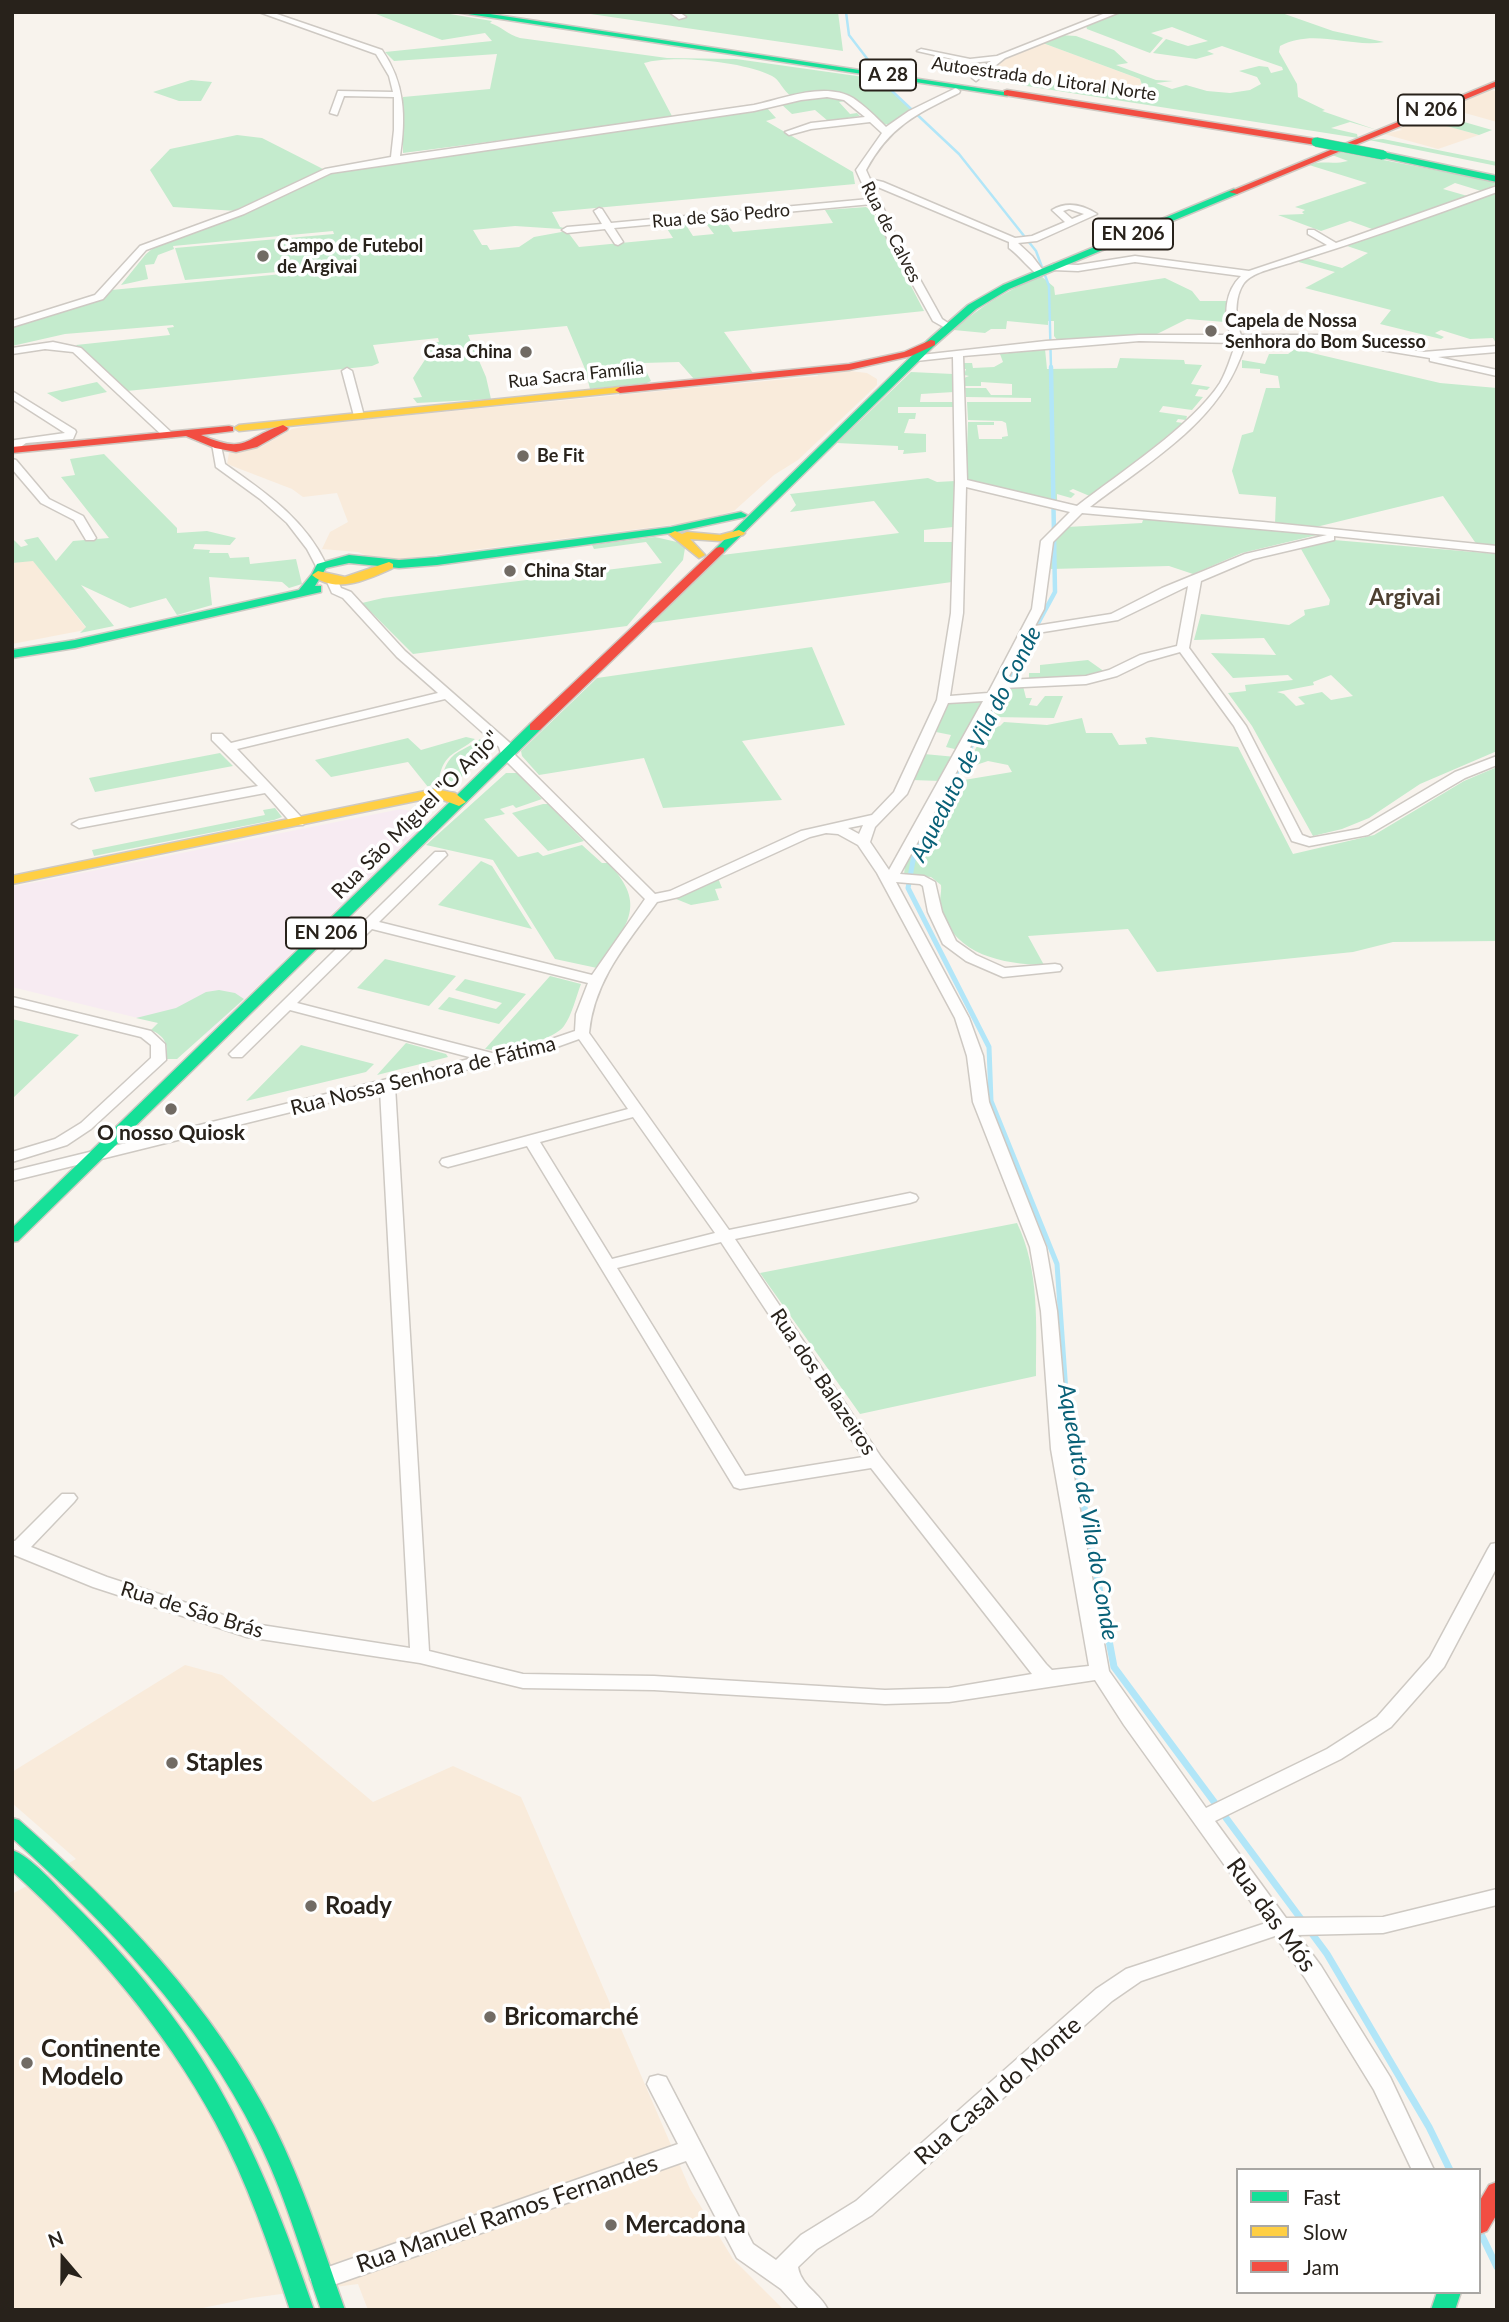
<!DOCTYPE html>
<meta charset="utf-8">
<style>
body{margin:0}
#map{position:relative;width:1509px;height:2322px;overflow:hidden;background:#f8f3ed;font-family:Lato,sans-serif}
canvas{display:block}
.frame{position:absolute;inset:0;border:14px solid #28221b;pointer-events:none}
.legend{position:absolute;left:1236px;top:2168px;width:245px;height:126px;box-sizing:border-box;background:#fff;border:2px solid #a9a7a4;margin:0;padding:9px 12px;list-style:none;font-size:21px;color:#28221b}
.legend li{display:flex;align-items:center;gap:14px;height:35px}
.legend b{width:35px;border:2px solid #a9a7a4}
.north{position:absolute;left:28px;top:2224px;width:70px;height:70px;-webkit-text-stroke:5px #fff;paint-order:stroke;rotate:340deg;font-size:19px;font-weight:700;line-height:28px;text-align:center;color:#28221b}
.north::after{content:'';display:block;margin:auto;width:24px;height:32px;background:#28221b;clip-path:polygon(50% 0,100% 100%,50% 72%,0 100%)}
</style>
<div id="map">
<canvas width="1509" height="2322"></canvas>
<div class="frame"></div>
<ul class="legend">
<li><b style="height:9px;background:#16e098"></b>Fast</li>
<li><b style="height:9px;background:#ffcf43"></b>Slow</li>
<li><b style="height:9px;background:#f24e42"></b>Jam</li>
</ul>
<div class="north">N</div>
</div>
<script>
const ctx = document.querySelector('canvas').getContext('2d');
ctx.lineJoin = 'round';
function paint(path, color) { ctx.fillStyle = color; ctx.fill(path, 'evenodd'); }
function stroke(path, color, width, dash) { ctx.strokeStyle = color; ctx.lineWidth = width; ctx.lineCap = dash ? 'butt' : 'round'; ctx.setLineDash(dash || []); ctx.stroke(path); }
function write(font, color, halo, rows, align = 'center') {
  ctx.font = font + ' Lato,sans-serif'; ctx.lineWidth = 7; ctx.setLineDash([]); ctx.textBaseline = 'middle'; ctx.strokeStyle = halo; ctx.fillStyle = color; for (const [text, x, y, turn = 0] of rows) {
    ctx.save(); ctx.translate(x, y); ctx.rotate((+turn || 0) * Math.PI / 180); ctx.textAlign = isNaN(turn) ? turn : align; if (halo) ctx.strokeText(text, 0, 0); ctx.fillText(text, 0, 0); ctx.restore();
  }
}
const built = new Path2D(`
 M1040,42l100,37 5,15 -130,-18 -32,1 28,-22z
 M1489,90l8,1v31l-50,-14z
 M1415,121l8,2 6,-2 50,14 -41,14 -54,-15 18,-4 -4,-2z
 M850,371l17,2 10,6v6l-79,75 -24,15 -40,36 -40,11 -300,38 -22,-2 -14,-6 -36,-3 8,-17 18,-10 -11,-29 -34,4 -11,-8 -65,-25 2,-11 32,-6 31,-18 25,-5 501,-48 -1,-3z
 M33,560l53,68 -1,2 -73,14v-81z
 M185,1665l37,10 151,127 80,-36 68,31 169,392 43,70 51,51h-416l-10,-26 -107,14 -58,12h-181v-416l64,-35 -64,-56v-31z`);
const industrial = new Path2D(`
 M401,809l20,4 6,9 -220,213 -195,-48v-100z`);
const green = new Path2D(`
 M371,12h67l54,9 -2,2c11,3 18,12 30,15l147,20 69,1 142,20 32,30 -21,15 -8,1 -32,-30 -58,1c-8,-5 -11,-16 -19,-20 -26,-14 -99,-22 -128,-13l29,55 -270,35v-56l87,-8 7,-35 -103,7 -9,-9 107,-11 -7,-8 -43,7z
 M577,12h261l5,39z
 M1123,12h156l54,19 51,11c-35,6 -70,-14 -104,4l-1,6 18,32 1,13 27,13 -3,1 55,19 -27,-8 -19,6 26,6 1,4 -376,-59 33,-3 130,17 -5,-14 -100,-37 20,-7 16,1 38,14 14,13 -12,2 40,15 17,1 -17,2 16,6 14,-4 21,6 23,2 20,-3 11,-6 -4,-7 -18,-6 20,-5 9,1 3,6 12,-3 -1,-3 -60,-21 -15,5 7,3 -18,5 -43,-6 13,-14 22,7 20,-5 -36,-14 -21,6 12,5 -13,15 -63,-24 -1,-3z
 M191,80l21,2 -11,19h-22l-26,-9z
 M828,97l18,4 -7,1 11,12 7,-1 3,3 -32,5 -13,-11 -23,4 -11,-10z
 M767,108l9,10 -10,3 87,51 2,12 -303,28 8,15 4,1 -3,1 -46,-3 -42,4 9,15h5l3,5 29,-3 15,-10 33,-6 12,16 94,-9 -9,-14 20,-2 9,14 21,-2 -10,-13 20,-2 9,13 100,-9 -8,-13 41,-3 6,4 52,100 -200,21 29,41 -59,6 -15,-17 -37,1 9,18 -4,2 -57,6 -5,-20 -18,-43 -99,9 18,42 5,22 -74,4 -4,-5 9,-1 -9,-19 17,-26 -5,-9 14,-1 -1,-4 -65,7 6,18 -7,3 -245,25 -51,-46 94,-10 -3,-7 7,-1 -1,-2 -108,9 -53,12v-20l99,-36 236,-22 -1,-2 -161,14 -10,-32 159,-14 -1,-3 -160,15 1,3 -16,6 -4,9 -9,1 3,14 -27,6 25,-31 12,-10 174,-72z
 M1433,113l59,17 -13,5 -58,-16z
 M237,135l25,3 61,31 -86,42 -64,-4 -23,-37 20,-21z
 M1383,139l114,23v4l-128,-26z
 M1342,152l155,30v2l-16,7 -26,-8 -12,6 28,8 -99,32 -22,-8 -29,10 -43,-16 26,-1 -2,-2 3,-2 -10,-3 72,-24 -58,-18c12,-5 24,0 39,-4l-16,-6z
 M1497,192v153l-4,-7 -23,1 -29,-9 -6,3 9,4 -3,2 -61,-15 11,-14 -86,-22 30,-16 -40,-11 11,-3 36,10 26,-15 -24,-8z
 M1041,276l13,11 1,8 110,-17 27,13 8,10h30l-5,21 -38,-3 -34,17 -95,5 -4,-5v-15h-6v4l-41,-4 -1,8h-15l-6,4 -31,-3c26,-24 54,-40 87,-54z
 M1045,349l2,20 70,-1 3,-10 64,2 1,4 17,1 -11,19 19,3 -3,3 -8,-1 -4,7 8,1 -11,13 -29,-4 -4,6 28,4 -1,4 -8,-1 -2,3 7,1 -91,74 -19,-8 -4,2 6,3 -4,4 -14,-4v9l-80,-19 -9,-5 -2,-5 2,-52h26v3h-17l2,14h23v-2l6,-1 -2,-13 -4,-2 -34,-1 -1,-18h64v-4l-65,-1 -1,-9h21l5,7h21v-11l-31,-2v4h-16l-1,-8 5,-2 -5,-1 2,-6h-3v-6h9l1,5 21,-1 9,-5 -3,-8z
 M1295,349l145,34 57,5v158l-20,-1 -34,-49 -127,31 -41,-3 1,-27 -37,-3 -7,-23 10,-36 11,-3 13,-44h14l-2,-12 -18,-3v-4l-18,-1v-8l23,4 4,-10h19z
 M911,372l42,2 1,18 -33,2 -1,8h36l-1,5h-57v6h18l-1,6h-6l-5,14 22,1v18l-23,2 1,-4h-6v-4l-61,-3z
 M97,382l10,10 -45,10 -15,-9z
 M104,454l73,74v5l30,-2 29,7 -6,7 -35,-1 -2,5 17,1 -1,3h19l2,5 19,-1 1,7 46,-5 6,25 -13,4 -7,-6 -73,-5 3,28 -35,10 -11,-17 -36,10 -49,-23 33,41 -34,7 6,-6 -53,-66 -21,2v-25l9,9 7,-2 -4,-5 14,-3 18,24 17,-20 36,-3 -48,-61 14,-2 -5,-16z
 M928,478l9,4 18,-1 -2,46 -29,3v12h28v40l-300,41 70,-68 177,-22 -25,-32 -84,11 6,-7 -6,-11z
 M1158,518l156,15 3,2 -75,18 -49,21 -24,-8 -118,3 -2,-25 18,-17 75,-4 1,-3h14z
 M655,537l22,5 8,6 -2,12 -56,66 -214,28 -51,-51 21,-5 279,-35 -16,-21 -52,7 -2,-4z
 M1334,540l163,14v197l-77,33 -51,34 -27,11 -29,7 -61,-110 -24,-33 18,-2 -1,-6 48,-5 -5,-5 -55,3 -22,-25 65,2 -12,-17 -70,2 7,-26 88,11 16,-10 -1,-5 25,-5 1,-5 -29,-51zM1331,675l22,21 -22,4 -9,-8 -24,5 7,7 -9,2 -12,-12 -7,-2 37,-7 -1,-3z
 M812,647l33,78 -103,16 40,59 -119,8 -19,-50 -105,17 -17,-19 -1,-5 76,-73z
 M1088,660l17,12 -13,5 -63,5v-9h11v-8z
 M1007,686h16l3,12h6l-3,7 8,1 8,-10h18l-9,22 -62,-1z
 M986,699l-27,51 -13,-3 5,-12 -15,-3 11,-30z
 M1082,718l4,15h26l7,12 28,-1 -2,-6 6,-1 87,10 55,107 81,-19 90,-54 33,-14v174l-104,1 -40,10 -196,20 -29,-43 -100,7 16,29c-42,-1 -88,-10 -103,-54 -3,-7 1,-18 0,-26l-10,-8 -27,-2 1,-11 53,-83 54,-9 -4,-7 -20,-4 -15,5 -1,7 -11,2 25,-45 14,-4 4,-4 43,3z
 M466,737l9,2c-18,15 -31,13 -36,40l-11,8 -20,-25 -77,15 -16,-17 93,-22 13,12z
 M480,739l4,8c-4,23 -32,39 -54,42 16,-9 10,-14 18,-27 7,-12 22,-14 32,-23z
 M220,753l13,13 -138,26 -6,-14z
 M924,754l32,3 -15,24 -29,-1z
 M506,773h11l25,26 -26,9 -3,-3 -13,4 5,5 -21,5 34,38 20,-5 5,4 39,-11 20,18h6c42,43 17,64 -11,105l-42,-9 -62,-99 -67,-15z
 M543,804h5l36,37 -36,10 -36,-38z
 M275,808l7,9 -8,3 -180,36 -2,-6 173,-35 -2,-5z
 M481,861l11,5 40,63 -94,-24z
 M718,878l4,10 -7,1 4,11 -28,5 -15,-6z
 M385,959l71,17 -27,30 -72,-18z
 M550,976l31,8c-5,13 -9,31 -17,42 -11,15 -62,27 -79,23z
 M465,979l61,15 -27,30 -61,-15 11,-12 47,12 6,-6 -47,-13z
 M219,990l16,3 9,6 -67,60h-12c5,-15 -1,-23 -14,-29l7,-7 -22,-5 40,-10 30,-16z
 M12,1019l67,16 -67,64z
 M406,1043l40,11 2,3 -71,18z
 M301,1045l73,19 -8,8 -120,29z
 M1017,1223c23,48 19,102 19,153l-176,38 -100,-141z`);
const streamFar3 = new Path2D(`
 M846,12l3,23 43,56 67,63 77,97 13,35 2,83`);
const streamFar2 = new Path2D(`
 M914,852l141,-260 -4,-225`);
const streamFar1 = new Path2D(`
 M915,850l-7,38 81,159 2,54 66,163 11,157 12,66`);
const stream = new Path2D(`
 M1080,1486l34,181 190,256
 M1310,1931l17,23 102,173 21,43
 M1481,2234l16,33`);
const street = new Path2D(`
 M259,12h12l111,38c23,33 24,67 18,106l354,-51c28,-6 71,-24 99,-7 12,8 23,19 33,29l23,-16 47,-23 4,3 -1,2c-43,21 -69,33 -93,77l4,9 13,3 132,56 17,-2 33,-14 -13,-12c15,-9 31,-5 45,4l-60,27 -19,2 14,13 13,17 -5,3c-9,-5 -20,-20 -31,-28v-6l-136,-57 24,53 45,81 12,8 -5,3 -16,-9 -46,-83 -15,-34 -258,24 9,14 -5,3 -3,-1 -10,-15 -38,4 -5,-3 5,-3 35,-3 -8,-13 5,-3 3,1 9,14 258,-24 -13,-29 26,-37 -12,-11 -59,7 -22,6 -4,-3 26,-9 54,-6 -21,-17 -17,-3 -26,3 -47,11 -423,62 -87,41 -98,36 -43,49 -91,28v-6l83,-26 45,-49 98,-36 87,-41 66,-12 3,-27v-33l-50,-1 -7,19 -7,-2 8,-22 55,1 -4,-16 -13,-22zM1069,209l15,5 -12,5 -9,-8z
 M669,12h10l7,5 -7,2z
 M1108,12h12l-115,46 -29,23 -4,-3 1,-2 18,-15 -21,2 -53,-12 4,-2 49,10 27,-3z
 M1497,186v6c-68,25 -135,49 -204,70 -14,5 -39,9 -49,21 -10,14 -9,37 -3,52h85l97,17 74,-6v6l-59,5 59,13v6l-67,-15v-3l-104,-17h-81c0,6 -3,13 -6,20 -26,65 -96,105 -149,146l173,15 234,24v7l-163,-17v4l-81,19 -52,22 -12,67 57,78 56,109 8,3 49,-9 96,-57 42,-16v9l-32,13 -97,57 -59,11 -17,-5 -58,-115 -54,-74 -32,9 -31,15 -31,8 -83,4 -103,186 24,2 11,6 7,30 14,29 20,14 29,13 50,-4 5,1 2,3 -2,3 -57,6 -37,-16 -23,-17 -15,-32 -5,-26 -3,-2 -24,-2 73,136 14,38 6,46 57,145 11,64 12,138 40,222 97,137 121,-59 50,-32 53,-60 58,-108 3,-5 6,-1v24l-53,100 -53,60 -50,32 -126,62 71,97 97,-1 114,-28v16l-114,28 -85,2 23,31 69,111 44,93h-22l-38,-80 -69,-112 -30,-42 -134,45 -29,20 -240,214 -55,34 -19,18c3,19 22,26 30,43h-28l-19,-21 -44,-31 -51,-97 -364,128 -8,-3 -4,-7 4,-7 364,-128 -31,-60 3,-7 8,-2 8,2 87,167 23,16 25,-25 55,-34 240,-212 30,-20 140,-46 -142,-198 -29,-45 -146,22 -64,2 -231,-14 -131,-2 -103,-25 -173,-26 -154,-50 -81,-33v-13h3l47,-47h12l3,4 -3,4 -43,45 76,30 141,46 162,25 -30,-558 -368,91v-10l461,-113 -183,-48 -48,47h-10l-3,-3 206,-202h10l2,3 -68,67 213,53 53,-76 -143,-142 -3,-10 -54,-48 -208,50 66,70 2,3 -2,3h-10l-28,-32 -186,35 -7,-4 7,-4 179,-34 -46,-46v-6h10l9,9 207,-50 -41,-36 -54,-59 -11,-5 -5,-11 6,-4 4,1 4,9 10,4 54,59 105,92 3,10 142,141 15,-3 131,-60 71,-16 22,-23 43,-92 14,-87 4,-131 -2,-125 -37,4 -5,-3 1,-2 134,-15 93,-6h92c-8,-19 -6,-44 10,-59l-106,-14 -57,9 -25,-1 -5,-3 5,-3 25,1 57,-9 114,15 78,-26 -19,-11v-4h6l22,13zM1139,341l97,2c-5,13 -9,28 -16,40 -27,42 -102,91 -143,123l-110,-26 -4,-124zM966,487l104,25 -29,29 -9,68 -44,84 -38,3 13,-83zM1082,513l245,22 -82,19 -83,34 -51,26 -76,12 9,-17 9,-67zM1188,586l-11,60 -37,9 -31,15 -23,6 -79,4 24,-46 87,-14zM983,701l-94,169 -19,-28 5,-15 32,-33 41,-91zM863,825l-4,9 -11,-6zM826,833l12,1 20,11 19,28 78,145 12,38 6,46 57,145 11,64 10,138 38,217 -37,4 -6,-6 -165,-207 -146,-218 175,-36 6,-2 2,-3 -2,-3 -6,-2 -181,37 -140,-197c5,-53 38,-90 68,-131l22,-5 131,-60zM372,929l216,54 -12,31 -1,17 -41,14 -42,8 -195,-50zM579,1039l49,70 -186,50 -2,3 2,3 6,2 79,-21 207,341 6,2 131,-21 161,206 -83,14 -64,2 -231,-14 -131,-2 -94,-23 -34,-565 148,-34zM633,1117l82,116 -103,26 -72,-117zM721,1242l142,215 -118,19 -128,-208z
 M53,342l28,6 91,85v4h-8l-91,-85 -28,-3 -33,5v-6z
 M347,368l5,3 12,45 -1,2 -9,-2 -12,-45z
 M12,391l63,39 1,2 -3,7 -47,4 -14,10v-12l3,-1 50,-7 -53,-34z
 M212,444l9,2 4,18c41,29 80,55 102,102l-2,2h-8l-10,-19 -20,-26 -27,-24 -44,-32z
 M12,459l4,1 33,39 34,17 13,22 -2,2h-8l-12,-20 -33,-17 -29,-34z
 M12,997l139,34 14,13 1,16 -75,69 -24,16 -55,17v-10l43,-13 26,-16 70,-65v-13l-10,-8 -129,-32z`);
const fast = new Path2D(`
 M455,12h22l534,81 -4,3z
 M1383,152l114,24v6l-117,-25v-4z
 M1234,189l5,3 -2,2 -228,95 -33,20 -41,36 -211,207h-8v-4l211,-207 41,-36 35,-20z
 M741,512l6,3 -2,2 -74,16 -234,32 -38,3 -50,-5 -23,5 -11,18h6v6l-246,56 -63,10v-8l63,-10 224,-50 13,-16 5,-10 32,-9 50,5 38,-3 234,-30z
 M535,723l6,4 -1,3 -522,511 -6,1v-14l518,-504z
 M12,1818l7,2c100,89 194,185 255,306 29,58 49,122 71,184h-24c-20,-58 -37,-119 -65,-174 -58,-117 -148,-212 -244,-298z
 M12,1850c19,6 45,37 60,52 63,62 121,133 161,211 33,63 58,130 81,197h-24c-21,-64 -43,-129 -75,-188 -52,-96 -123,-178 -203,-251z
 M1437,2292h24l-6,18h-24z`);
const slow = new Path2D(`
 M620,387l5,3 -1,2 -385,39 -5,-3 5,-3z
 M739,530l6,3 -2,2 -23,6 -30,-2 15,16 -6,3 -30,-24 6,-3 7,3 5,-2 33,3z
 M389,562l4,2v4c-24,11 -57,27 -81,7l6,-4 27,6z
 M435,789l20,4 11,9 -7,4 -24,-9 -423,87v-8z`);
const jam = new Path2D(`
 M1497,81v5l-260,108 -8,-2z
 M1007,90l309,49 4,3 -4,3 -312,-50v-4z
 M931,340l4,1v4l-24,11 -62,14 -229,23 -5,-3 5,-3 229,-23 55,-12z
 M283,425l5,3 -1,2 -30,17 -21,5 -21,-4 -29,-12 -174,17v-6l217,-21 4,1v4l-32,4c46,20 42,3 82,-10z
 M720,547l4,1v4l-184,178h-10v-6l186,-176z
 M1497,2182v32l-10,17 -8,3v-32l10,-17z`);
const fastBridge = new Path2D(`
 M1316,142l67,13`);
const markers = [
 [263,256,7,"#716b64"],
 [1211,331,7,"#716b64"],
 [526,352,7,"#716b64"],
 [523,456,7,"#716b64"],
 [510,571,7,"#716b64"],
 [171,1109,7,"#716b64"],
 [172,1763,7,"#716b64"],
 [311,1906,7,"#716b64"],
 [490,2017,7,"#716b64"],
 [27,2063,7,"#716b64"],
 [611,2225,7,"#716b64"]
];
const farStreetnames = [
 ["Autoestrada do Litoral Norte",1044,79,8],
 ["Rua de São Pedro",721,216,-5],
 ["Rua de Calves",891,232,63],
 ["Rua Sacra Família",576,375,-6]
];
const farPoinames = [
 ["Campo de Futebol",277,246],
 ["de Argivai",277,267],
 ["Capela de Nossa",1225,321],
 ["Senhora do Bom Sucesso",1225,342],
 ["Casa China",512,352,"right"],
 ["Be Fit",537,456],
 ["China Star",524,571]
];
const shields = [
 [888,75,56],
 [1431,110,66],
 [1133,234,80],
 [326,933,80]
];
const shieldNames = [
 ["A 28",888,75],
 ["N 206",1431,110],
 ["EN 206",1133,234],
 ["EN 206",326,933]
];
const streetNames = [
 ["Rua São Miguel \"O Anjo\"",416,815,-45],
 ["Rua Nossa Senhora de Fátima",423,1076,-14],
 ["Rua dos Balazeiros",823,1382,56],
 ["Rua de São Brás",192,1610,17]
];
const poiNames = [
 ["O nosso Quiosk",171,1133]
];
const farDistrictnames = [
 ["Argivai",1405,598]
];
const waterNames = [
 ["Aqueduto de Vila do Conde",976,744,-63],
 ["Aqueduto de Vila do Conde",1088,1512,80]
];
const nearPoinames = [
 ["Staples",186,1763],
 ["Roady",325,1906],
 ["Bricomarché",504,2017],
 ["Continente",41,2049],
 ["Modelo",41,2077],
 ["Mercadona",625,2225]
];
const nearStreetnames = [
 ["Rua das Mós",1271,1915,54],
 ["Rua Casal do Monte",998,2091,-41],
 ["Rua Manuel Ramos Fernandes",507,2214,-19]
];
paint(built, '#f9ebdb');
paint(industrial, '#f7ebf2');
paint(green, '#c4ebcd');
stroke(streamFar3, '#b2e6f8', 2.5);
stroke(streamFar2, '#b2e6f8', 4.5);
stroke(streamFar1, '#b2e6f8', 5);
stroke(stream, '#b2e6f8', 7);
stroke(street, '#cec9c3', 3);
stroke(fast, '#cec9c3', 3);
stroke(slow, '#cec9c3', 3);
stroke(jam, '#cec9c3', 3);
paint(street, '#fefdfc');
paint(fast, '#16e098');
paint(slow, '#ffcf43');
paint(jam, '#f24e42');
stroke(fastBridge, '#c0b0b0', 10, []);
stroke(fastBridge, '#16e098', 9);
for (const [x, y, r, color] of markers) { const dot = new Path2D(); dot.arc(x, y, r, 0, 2 * Math.PI); ctx.fillStyle = color; ctx.fill(dot); stroke(dot, '#fff', 2.5); }
write('18px', '#28221b', '#fff', farStreetnames);
write('bold 18px', '#28221b', '#fff', farPoinames, 'left');
for (const [x, y, w] of shields) { const box = new Path2D(); box.roundRect(x - w / 2, y - 15.5, w, 31, 5); ctx.fillStyle = '#fff'; ctx.fill(box); stroke(box, '#28221b', 2); }
write('bold 19px', '#28221b', null, shieldNames);
write('21px', '#28221b', '#fff', streetNames);
write('bold 21px', '#28221b', '#fff', poiNames);
write('bold 23px', '#4d4031', '#fff', farDistrictnames);
write('italic 23px', '#086077', '#fff', waterNames);
write('bold 24px', '#28221b', '#fff', nearPoinames, 'left');
write('24px', '#28221b', '#fff', nearStreetnames);
</script>
